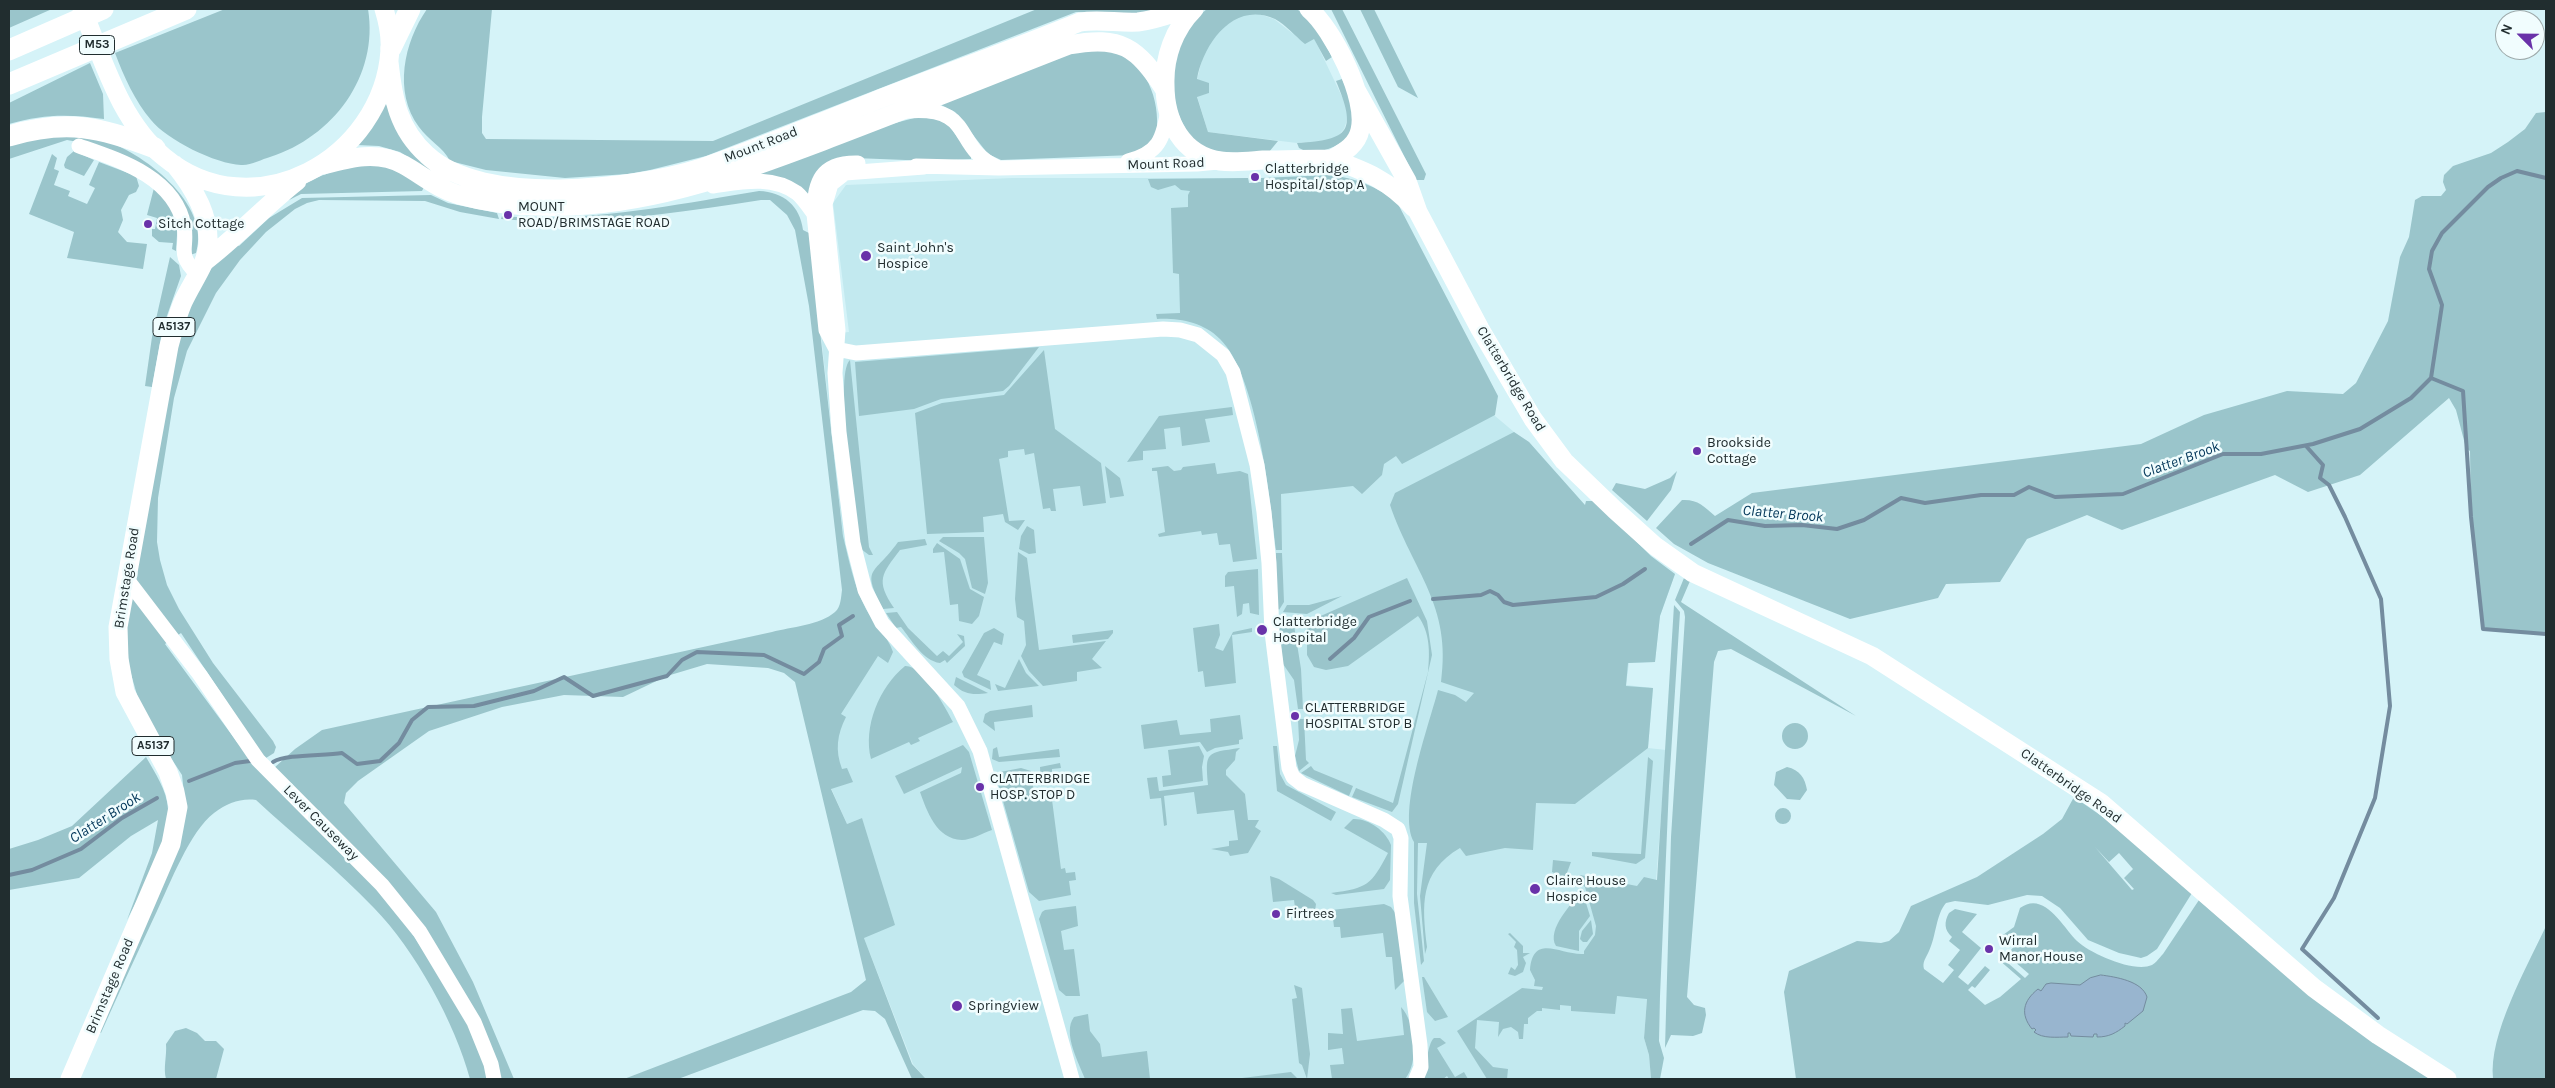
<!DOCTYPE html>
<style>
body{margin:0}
#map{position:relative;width:2555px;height:1088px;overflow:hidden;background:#d5f3f8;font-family:Karla,sans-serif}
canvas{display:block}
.frame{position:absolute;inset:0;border:10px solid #212d2f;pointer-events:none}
.north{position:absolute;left:2495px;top:10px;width:50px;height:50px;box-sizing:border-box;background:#f1fdfe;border:1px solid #9eaaab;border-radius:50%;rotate:293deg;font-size:14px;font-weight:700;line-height:20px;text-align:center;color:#212d2f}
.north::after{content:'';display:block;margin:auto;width:18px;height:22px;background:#6932a9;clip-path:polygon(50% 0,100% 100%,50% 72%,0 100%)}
</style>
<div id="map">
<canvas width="2555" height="1088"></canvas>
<div class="frame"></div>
<div class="north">N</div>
</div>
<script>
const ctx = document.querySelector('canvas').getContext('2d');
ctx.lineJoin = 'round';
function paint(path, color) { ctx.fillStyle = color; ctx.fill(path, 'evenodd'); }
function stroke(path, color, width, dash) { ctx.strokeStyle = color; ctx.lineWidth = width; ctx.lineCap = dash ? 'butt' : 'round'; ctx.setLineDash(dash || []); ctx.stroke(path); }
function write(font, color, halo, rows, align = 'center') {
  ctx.font = font + ' Karla,sans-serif'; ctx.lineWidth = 5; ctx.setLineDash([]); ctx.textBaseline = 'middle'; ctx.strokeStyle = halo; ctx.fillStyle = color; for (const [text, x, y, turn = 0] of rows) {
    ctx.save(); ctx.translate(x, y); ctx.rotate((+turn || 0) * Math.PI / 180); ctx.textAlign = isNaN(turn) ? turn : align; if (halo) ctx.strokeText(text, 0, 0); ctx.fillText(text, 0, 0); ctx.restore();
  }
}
const built = new Path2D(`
 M1259,14l15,5 31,24 9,-5 31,65 3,14 -4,12 -8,9 -11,3 -28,2 -89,-11 -11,-36 12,-3 -12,-13 7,-29 8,-13 19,-18 13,-5z
 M1012,178h236l1,5 12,-1v-4l227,232 26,22 15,10 38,45 45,46 63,41 -15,42 -5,46 -26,1 -3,22 27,3 -5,60 18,2 -22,288 5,17 2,24h-725l-13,-15 -49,-126 -2,-120 -15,6 -16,-36 15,-225 -25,-228 28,-3 -16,-129 13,-18z`);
const green = new Path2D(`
 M9,9h43l-43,19z
 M225,9h143c11,67 -35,128 -98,148 -8,2 -20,9 -29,8 -25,-1 -74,-25 -90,-45 -16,-19 -27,-43 -36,-67z
 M427,9h65l-10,108v16l4,6 227,2 324,-132h128l-26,5 -63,-2 -370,144 -56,14 -22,4 -63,4 -79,-8 -36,-9c-7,-14 -22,-21 -31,-34 -26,-35 -15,-85 8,-118z
 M1207,9h90l18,16 17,32 -6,4 -12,-22 -9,5c-10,-8 -19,-19 -30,-25 -42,-19 -72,26 -78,60l12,4v10l-12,4 11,35 70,9 -9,11c-25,0 -57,6 -77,-13 -3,-3 -6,-9 -8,-13 -21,-38 -12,-90 23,-117z
 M1331,9h11l84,165 -2,6h-8z
 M1360,9h14l44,89 -20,-11z
 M1079,50c12,0 27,-1 38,3 34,14 44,54 39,85l-23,17 -132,5 -13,-6 -33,-42 -16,-8z
 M90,63l13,31 1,25c-36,-5 -60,-5 -95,5v-21z
 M1342,79l14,30 -4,27c-15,10 -35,22 -53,12l-2,-5c53,-3 60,-12 39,-62z
 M385,103l47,65 -2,3 -30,-19 -21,-6 -22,-1 16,-20z
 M2546,112v522l-63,-5 -12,-112 -1,-66 -4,-3 -10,-38 -7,-12 -89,77 -52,17 -33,-17 -153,55 -35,-15 -60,24 -27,43 -54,2 -8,14 -88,21 -142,-56 -34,-19 -18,-16 26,-28c15,-1 22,6 33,16l37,-23 389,-49 63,-29 83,-24 56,3 13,-11 32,-62 12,-64 9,-20 6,-37 7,-4h19l5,-6 -3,-8 1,-7 9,-9 38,-13 17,-11 17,-13 11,-16z
 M918,117l27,3 26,36v3l-40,2 -76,-3 -48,37 -60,-18 133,-50z
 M27,135c20,1 55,-1 73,4 42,12 112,65 96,114l-6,2 -14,-58 -98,-55 -11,-2 -58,19v-19z
 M74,151l20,9 -10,16 -19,-8 -1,-3 3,-8z
 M52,154l5,4 -3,11 5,2 -5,14 16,6 -2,5 19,8 8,-16 -6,-3 10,-23 37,14 3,10 -3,6 -7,3 -8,15 2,10 -5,12 9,10 20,2 -4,25 -76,-11 7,-26 -45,-18z
 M374,160l51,25 -3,6 -121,3 -12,6c11,-23 62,-34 85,-40z
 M1329,175c26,3 49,11 69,29l100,192 -3,19 -93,49 -6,-8 -12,8 -2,11 -20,19 -9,-8 -72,8 1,56h-6c-6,-52 -19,-175 -56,-211 -17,-17 -41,-21 -63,-20l-1,-5 24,-1 -1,-39 -6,-1 -2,-65 17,-1v-12l2,-4 -9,-1 -6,-5 -17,5 -7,-3 -3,-8 100,-1 1,5 12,-1v-4z
 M155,184l23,36 -2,31 -4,-2 1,-6 -14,-1 -7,-6v-7h3l2,-11 -10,-3z
 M759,191c25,1 41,15 44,39l6,3 34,303c6,25 11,50 23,73 8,15 22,27 27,43l-5,11 -10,-7 -37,58 5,3c-9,18 -11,33 -4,52l5,-1 6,14 -22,7 16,35 15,-6 33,107 -31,13 48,126 14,15h-14l-27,-60 -10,-8 -12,-1 -185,69h-54l227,-87 15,-12 -71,-298 -11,-9 -16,-5 -61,-4 -40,12 -44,21 -59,-2 -62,12 -73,24 -71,50 -12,12 -2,10 92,109 37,70 41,97h-16l-46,-103 -178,-208 21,-19 27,-19 450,-98c19,-5 48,-7 63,-20 6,-5 6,-15 7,-22l-33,-284 -14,-76 -8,-15 -17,-15h-9c-86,13 -172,27 -260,19l1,-3c86,7 172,-11 257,-25z
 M431,195l17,8 49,10 2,6 -39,-7 -35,-11 -106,-1 -12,3 -12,6 -29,23 -26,28 -24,33 -29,58 -13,47 -16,100 -1,44 3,18 7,25 12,24 34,54 60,78 3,6 -2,6 -8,5 -4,-3 -81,-122 -16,11 72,98 158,165 63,97 24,49 7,26h-19c-15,-56 -55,-129 -96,-171 -36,-38 -79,-72 -118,-108 -15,-2 -29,3 -42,13 -24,18 -44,71 -57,98 -19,41 -38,81 -56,122l-3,-2 80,-186 8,-34 -4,-36 -24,-37 -19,-36 -10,-35 -3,-40 44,-253 20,-69 20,-35 23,-28 6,4 30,-28 33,-20z
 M170,257l9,8 2,11 -18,51 -11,60 -7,-1 7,-49z
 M1039,347l-30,39 -6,5 -62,8 -27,10 -55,7 -4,-54z
 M1044,350l11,79 46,34 5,40 -23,3 -3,-20 -27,3 3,22h-5l-1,-3 -7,1 -9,-56 -9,2 -1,-6 -16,2v6l-9,2 10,62 16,-1 -7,10 -13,-8 -2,-8 -20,3 1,15 -57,2 -12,-121 27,-10 62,-8z
 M850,360l19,187 4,8h-4l-8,-6c-4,-28 -28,-174 -11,-189z
 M1232,407l1,8 -28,4 5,23 -28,4 -2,-19 -16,2 2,20 -23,2v9l-16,2 32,-46z
 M1514,432l15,10 56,63 1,-4h10l55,55 24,18 -15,42 -5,46 -27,1 -2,23 27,2 -5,60 -73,56 -39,-1 -3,47 -28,-2 -39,8 -6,-8c-41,24 -38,57 -33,99l-2,7 -5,-58 7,-53h-9l-1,51 7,67 -3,4 -7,-62v-61c-17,-30 15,-117 24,-152l17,5 11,7 8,-9 -33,-11c11,-77 -28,-110 -51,-177l5,-12z
 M1215,463l2,11 23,-3 8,3 9,85 -24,3 -3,-18 -11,1 -2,-12 -15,2 -1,-4 -42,6 -1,-3 7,-2 -8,-61h-5v-3l16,-2 6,5 7,-1 2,-3z
 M1105,466l15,12 4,18 -14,2z
 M1677,471l-6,19 -24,31 -35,-31 4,-7 29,6 25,-11z
 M1027,526l7,4 2,23 -7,1 -10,-5 2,-13z
 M943,537h41l4,46 -3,11 -13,-6 -7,-29 -6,-6 -20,-12z
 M925,539l2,6 -27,5c-18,24 -25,30 -6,58l-11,1c-22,-43 -10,-32 15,-67z
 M937,543l23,16 10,30 14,8 -5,19 -7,8 -13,-3 -1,-17 -8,1 -6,-53 -11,1v-4z
 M1018,552l9,6 12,92 67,-9 -14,18 10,9 -25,4v9l-34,5 -14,-15 -8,-15 5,-11 -2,-24 -7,-4 -2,-18z
 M1276,553h6l2,49 -5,8 -3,-4z
 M1258,569l1,46 -9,-2 -1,-10 -6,1 -1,10 -5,3 -3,-31 -9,1v-11l3,-4z
 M1407,578l20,43 5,34 -34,149 -6,8 -40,-15 4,-9 37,15 35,-131c2,-20 2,-40 -10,-56l-70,50 -22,4 -12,-3 -7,-12v-33z
 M1684,578l6,3 -9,21 175,114 -125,-67 -13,2 -4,11 -27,335 7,8 11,3 1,7 -4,18 -9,3 -22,-1 -6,13 6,-211 14,-220 -1,-6 -9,-11z
 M1342,596l-35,18 -24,-2 4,-7h22z
 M1674,605l6,7 -11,174 -9,210 -1,45 5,17 -4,21h-9l-2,-24 -5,-17 3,-39 -30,-3 -2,18 -44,-3v-5l-11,-1v5l-18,-2v3h-5l-9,7v6h-4l-1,15h-4l-1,-7 -7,-5 -8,2 -5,8 1,-15 -22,-2 -2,28 18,19 15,2 -1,10h-20l-30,-48 65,-43 20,2 1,-3 -9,-1 1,-6 -5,-10c3,-38 32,-14 54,-16v-3l11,-16 1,-9 -11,-39 -9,-7 4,-5 57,11 7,-9 13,3z
 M897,612l11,16 29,28 6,-5 6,5 14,-14 -6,-8 7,2 1,10 -18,17 -2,-3 -5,3c-17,-2 -29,-24 -39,-36l-5,1 -10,-15z
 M1281,621l10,1 3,3 7,44 2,40h-5l-4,-29 -11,-16 -5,-41z
 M1219,624l1,11 -5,13 8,3 10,-19 19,-4v4l-20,3 4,48 -31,4 -2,-16 -5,1 -5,-44z
 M994,628l10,6 -2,11 -8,-3 -17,33 13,6 1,9 -27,-13 -2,-5 22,-39z
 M1113,630v3l-5,6 -35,4 -1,-8z
 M1019,659l7,14 13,13 -41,5 -3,-7 10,4z
 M905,666c18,-1 40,41 48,56l-35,16 2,3 -9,4 -2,-3 -38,17c-8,-32 8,-72 34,-93z
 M956,677l32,16c-14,2 -23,2 -34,-8z
 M1032,705l1,12 -39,5 1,9 -12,-9 2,-8 5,-3z
 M1240,715l3,24 -4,1v4l-24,4 -8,4 -7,-10 -56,7 -3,-24 36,-5 3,15 31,-3 -1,-13z
 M1298,719h6l2,41 3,3 -10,8 -4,-15 4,-16z
 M1782 736a13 13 0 1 1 26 0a13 13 0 1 1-26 0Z
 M963,745l6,7 23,78c-9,3 -21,10 -30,10 -26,-1 -35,-29 -42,-48l41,-19 1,-6 -58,27 -9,-18z
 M1199,746l5,10 -2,11 1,14 -40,6 -1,-11 9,-1 -3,-25z
 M1273,746h4l3,28 6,11 50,27 -5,9 -54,-30z
 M997,747l2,10 60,-8 1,8 -61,5 -7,-3 1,-10z
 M1240,748l-4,4 -1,8 -9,10v5l19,19 3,26h11l-4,7 6,4 -13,22 -18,3 -2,-4 -17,-3 18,-3v-5l9,-1 -4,-30 -37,4 -3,-22 -30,4 3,29 -3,1 -3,-28 -11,1 -3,-21 10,-1 2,14 49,-6c-3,-34 -2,-32 32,-37z
 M146,757c9,16 21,33 22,52 3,36 -25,79 -41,111l25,-67 6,-33 -27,16 -52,42 -70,12v-41l29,-9 34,-14z
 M1648,757l5,4 -8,97 -9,6 -44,-8v-4l49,2z
 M1060,763l1,5 -9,1v4h-3l1,12 -9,1 -1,-19z
 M1311,766l3,4 39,16 -4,10 -48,-23z
 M1787,767c13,3 18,11 20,23l-7,10 -13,-1 -13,-14 2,-13z
 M1021,768l10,3 3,22 17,-1 10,77 4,-1 1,5 9,-1 1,8 -7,1 2,14 -32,6 -10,-9 -32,-112 3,-8z
 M2074,797l42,29 76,67 -35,56 -10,7 -6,2 -22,-5 -31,-13 -28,-32 -18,-12 -15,-1 -39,10 -33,-4 -9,2c-10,11 -10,34 -17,48 -3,7 -7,11 -5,18l19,14 11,-13 -6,-5 12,-15 -11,-9 3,-4c-8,-7 -8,-15 -3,-24l6,-4 22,5 -15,18 19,16 -23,29 10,8 17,-19 5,4 -15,18 -3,-2 -4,4 17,15 15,-8 21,-18 -22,-19 2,-3 24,21 4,-4 -22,-19 8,-10 -12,-10 11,-8 6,-19c24,-18 43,19 57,33 14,13 57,32 75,24 4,-2 7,-7 11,-11l36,-54 38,33 100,81 98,65h-639l-12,-87 5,-21 68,-30 24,2 8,-2 10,-9 12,-26 66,-29 66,-43 19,-15zM2095,847l14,15 10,-9 14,16 -9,9 10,11 -2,1z
 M1775 816a8 8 0 1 1 16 0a8 8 0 1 1-16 0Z
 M1353,819c15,-1 33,12 38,26l-1,35 -6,9 -48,6 -5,-2c37,-5 40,-8 57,-40l-44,-25z
 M1553,860l18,2 -6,16 -13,-6z
 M1270,876l9,3 34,21 3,4 -1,7 -19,4 -2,-15 -21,2z
 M1582,890l8,26 -11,15v20l-23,-5c-10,-17 17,-43 26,-56z
 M1384,904l7,3 5,7 8,67 -9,9 -3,-33h-6l-3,-24 -42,5 -1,-11h-6l-2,-17z
 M1076,906l2,20 -17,5 3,19 10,-1 6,47h-14l-7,-6 -20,-71 3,-7 3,-2z
 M1591,920l2,14 -6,8h-4l-3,-3 2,-8z
 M2546,926v153h-53c-5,-44 34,-112 53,-153z
 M1510,933l13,13v7h7l-7,4 3,6 -3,9 -8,4 -7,-2 3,-7 4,3 3,-5 -1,-15 -3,-3 2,-5 -8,-8z
 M1422,977h2l24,40 -13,4 -8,-9z
 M1294,985l8,3 8,66 -3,25 -5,-14 -3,-2 -7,-64 5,-1z
 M1401,1007c15,16 18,56 4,72h-73l-2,-14 14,-1 -2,-16 -14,2v-17l15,1 -2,-25 11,-1 5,33 47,-6z
 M1088,1014l2,17 10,13 2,13 45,-6 3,28h-65c-6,-16 -23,-46 -11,-62z
 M186,1028l11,5 8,8h11l8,8 -8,30h-50c-3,-11 1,-23 0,-35l9,-13z
 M1434,1038h6l6,5 -9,5 18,29 9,-5 4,7h-19l-2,-3 -4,3h-21c5,-11 5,-35 12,-41z
 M1291,1072l7,7h-64z`);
const water = new Path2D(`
 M2101,975c15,2 41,6 46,22l-4,14 -16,13 -2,-1v3c-9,7 -16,11 -28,11v-3h-3l-1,3 -22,-1 -1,-3h-2v4c-11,0 -25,2 -34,-5l2,-2 -2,-2 -2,1c-12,-15 -9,-28 6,-40l3,2 5,-7 5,-1 29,2 10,-7z`);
const stream = new Path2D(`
 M2431,378l32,13 8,126 12,112 63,5
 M2306,446l17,19 -3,13 9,7 16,32 36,82 9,107 -15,92 -41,100 -32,51 76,69
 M1691,544l37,-24 37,6 37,-1 35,4 27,-9 37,-22 24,5 56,-8h33l15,-8 26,10 68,-3 100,-40h38l52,-10 47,-15 51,-31 20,-20 11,-73 -13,-36 3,-18 10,-18 46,-46 13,-9 16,-7 29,7
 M1433,599l48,-4 9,-4 8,4 6,7 9,3 83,-8 27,-13 22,-15
 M1330,659l24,-21 15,-21 41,-16
 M273,762c13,-8 51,-6 69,-9l15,11 23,-3 19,-18 13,-23 16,-13 46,-1 60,-15 30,-14 29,19 74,-20 15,-16 15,-8 67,3 40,19 15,-12 5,-13 18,-13 -3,-11 14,-9
 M189,781l46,-18 15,-2
 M9,875l23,-5 49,-21 41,-31 35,-20`);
const minor = new Path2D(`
 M908,111c68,-5 44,36 89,56
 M79,146c40,14 96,31 105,80 4,24 -8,27 13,48
 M1128,161c31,-8 35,-22 40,-51
 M916,166l83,2 198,-4 21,-2
 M924,167l-79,6 -14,11 -6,20 13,126 -3,43 4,59 14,111 12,47 17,33 76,83 22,45 92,328
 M713,186c29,-4 58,-11 84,7 6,5 12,14 17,21
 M836,349l20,4 307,-24 17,1 18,5 25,20 10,17 24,93 7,47 5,51 3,69 17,136 4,9 9,7 82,36 14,9 3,9 -1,58 20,149 1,22 -5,12
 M836,349l-10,-19 -12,-116c0,-32 7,-52 44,-51
 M126,578l74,97 58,85 124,125 38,47 54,90 17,42 3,15`);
const major = new Path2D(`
 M82,9c21,50 38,112 82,148 89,74 219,2 226,-107 1,-14 -2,-28 -6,-41
 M1194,9c-20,20 -30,48 -29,76 0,36 17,70 55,76 14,2 29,0 43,-1 23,0 46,-1 69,-1 12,-7 25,-14 28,-29 8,-31 -27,-101 -51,-121
 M389,62c4,37 9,67 38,93 55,52 207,34 274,13 57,-19 114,-44 171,-66 69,-27 139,-52 208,-80 19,-3 38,1 58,0 17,-2 32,-8 48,-13
 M1356,90l51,91 11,31 62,117 53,90 31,42 51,49 40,36 38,27 179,83 229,147 213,185 64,47 69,44
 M1332,159c33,12 57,21 82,49
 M323,165c26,-7 55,-15 81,0 18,10 34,24 55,30 36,10 76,13 113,11 89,-4 169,-34 251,-65 82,-31 164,-64 246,-96 52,-10 68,2 96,45
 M204,262c33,-25 61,-56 93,-81
 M70,1079l101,-235 7,-37 -3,-15 -7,-20 -43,-80 -6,-33 -1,-32 51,-281c4,-15 8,-30 14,-44 6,-13 14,-25 20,-38 15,-36 -6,-72 -28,-99`);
const highway = new Path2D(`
 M391,48l19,-39
 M9,50l94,-41
 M9,84l177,-75
 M9,136c57,-17 92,-9 146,12`);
const markers = [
 [1255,177,5,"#6932a9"],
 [508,215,5,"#6932a9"],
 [148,224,5,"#6932a9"],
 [866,256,6,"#6932a9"],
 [1697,451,5,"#6932a9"],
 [1262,630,6,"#6932a9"],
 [1295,716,5,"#6932a9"],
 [980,787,5,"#6932a9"],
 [1535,889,6,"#6932a9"],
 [1276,914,5,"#6932a9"],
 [1989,949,5,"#6932a9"],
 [957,1006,6,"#6932a9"]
];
const shields = [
 [97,45,35],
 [174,327,42],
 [153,746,42]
];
const shieldNames = [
 ["M53",97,45],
 ["A5137",174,327],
 ["A5137",153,746]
];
const streetNames = [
 ["Mount Road",761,145,-21],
 ["Mount Road",1166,164,-2],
 ["Clatterbridge Road",1511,379,59],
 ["Brimstage Road",127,578,-81],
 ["Clatterbridge Road",2071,786,35],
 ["Lever Causeway",321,823,45],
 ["Brimstage Road",110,986,-67]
];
const poiNames = [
 ["Clatterbridge",1265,169],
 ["Hospital/stop A",1265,185],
 ["MOUNT",518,207],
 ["ROAD/BRIMSTAGE ROAD",518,223],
 ["Sitch Cottage",158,224],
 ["Saint John's",877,248],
 ["Hospice",877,264],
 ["Brookside",1707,443],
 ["Cottage",1707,459],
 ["Clatterbridge",1273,622],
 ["Hospital",1273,638],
 ["CLATTERBRIDGE",1305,708],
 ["HOSPITAL STOP B",1305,724],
 ["CLATTERBRIDGE",990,779],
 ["HOSP. STOP D",990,795],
 ["Claire House",1546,881],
 ["Hospice",1546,897],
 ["Firtrees",1286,914],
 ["Wirral",1999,941],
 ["Manor House",1999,957],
 ["Springview",968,1006]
];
const waterNames = [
 ["Clatter Brook",2181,460,-20],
 ["Clatter Brook",1783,514,5],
 ["Clatter Brook",105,818,-33]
];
paint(built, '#c2e9ef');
paint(green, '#9ac5cb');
paint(water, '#98b5cf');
stroke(water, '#748c9f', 1);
stroke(stream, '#748c9f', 4);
stroke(minor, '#fff', 15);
stroke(major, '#fff', 19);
stroke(highway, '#fff', 21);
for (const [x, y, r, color] of markers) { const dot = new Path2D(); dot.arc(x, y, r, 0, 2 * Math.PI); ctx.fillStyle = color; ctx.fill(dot); stroke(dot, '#f1fdfe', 2); }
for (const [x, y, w] of shields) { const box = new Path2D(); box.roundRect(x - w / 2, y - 9.5, w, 19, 4); ctx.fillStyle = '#f1fdfe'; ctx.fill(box); stroke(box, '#212d2f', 1); }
write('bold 12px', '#212d2f', null, shieldNames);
write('14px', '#212d2f', '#f1fdfe', streetNames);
write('14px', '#212d2f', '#f1fdfe', poiNames, 'left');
write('italic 15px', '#023659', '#f1fdfe', waterNames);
</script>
